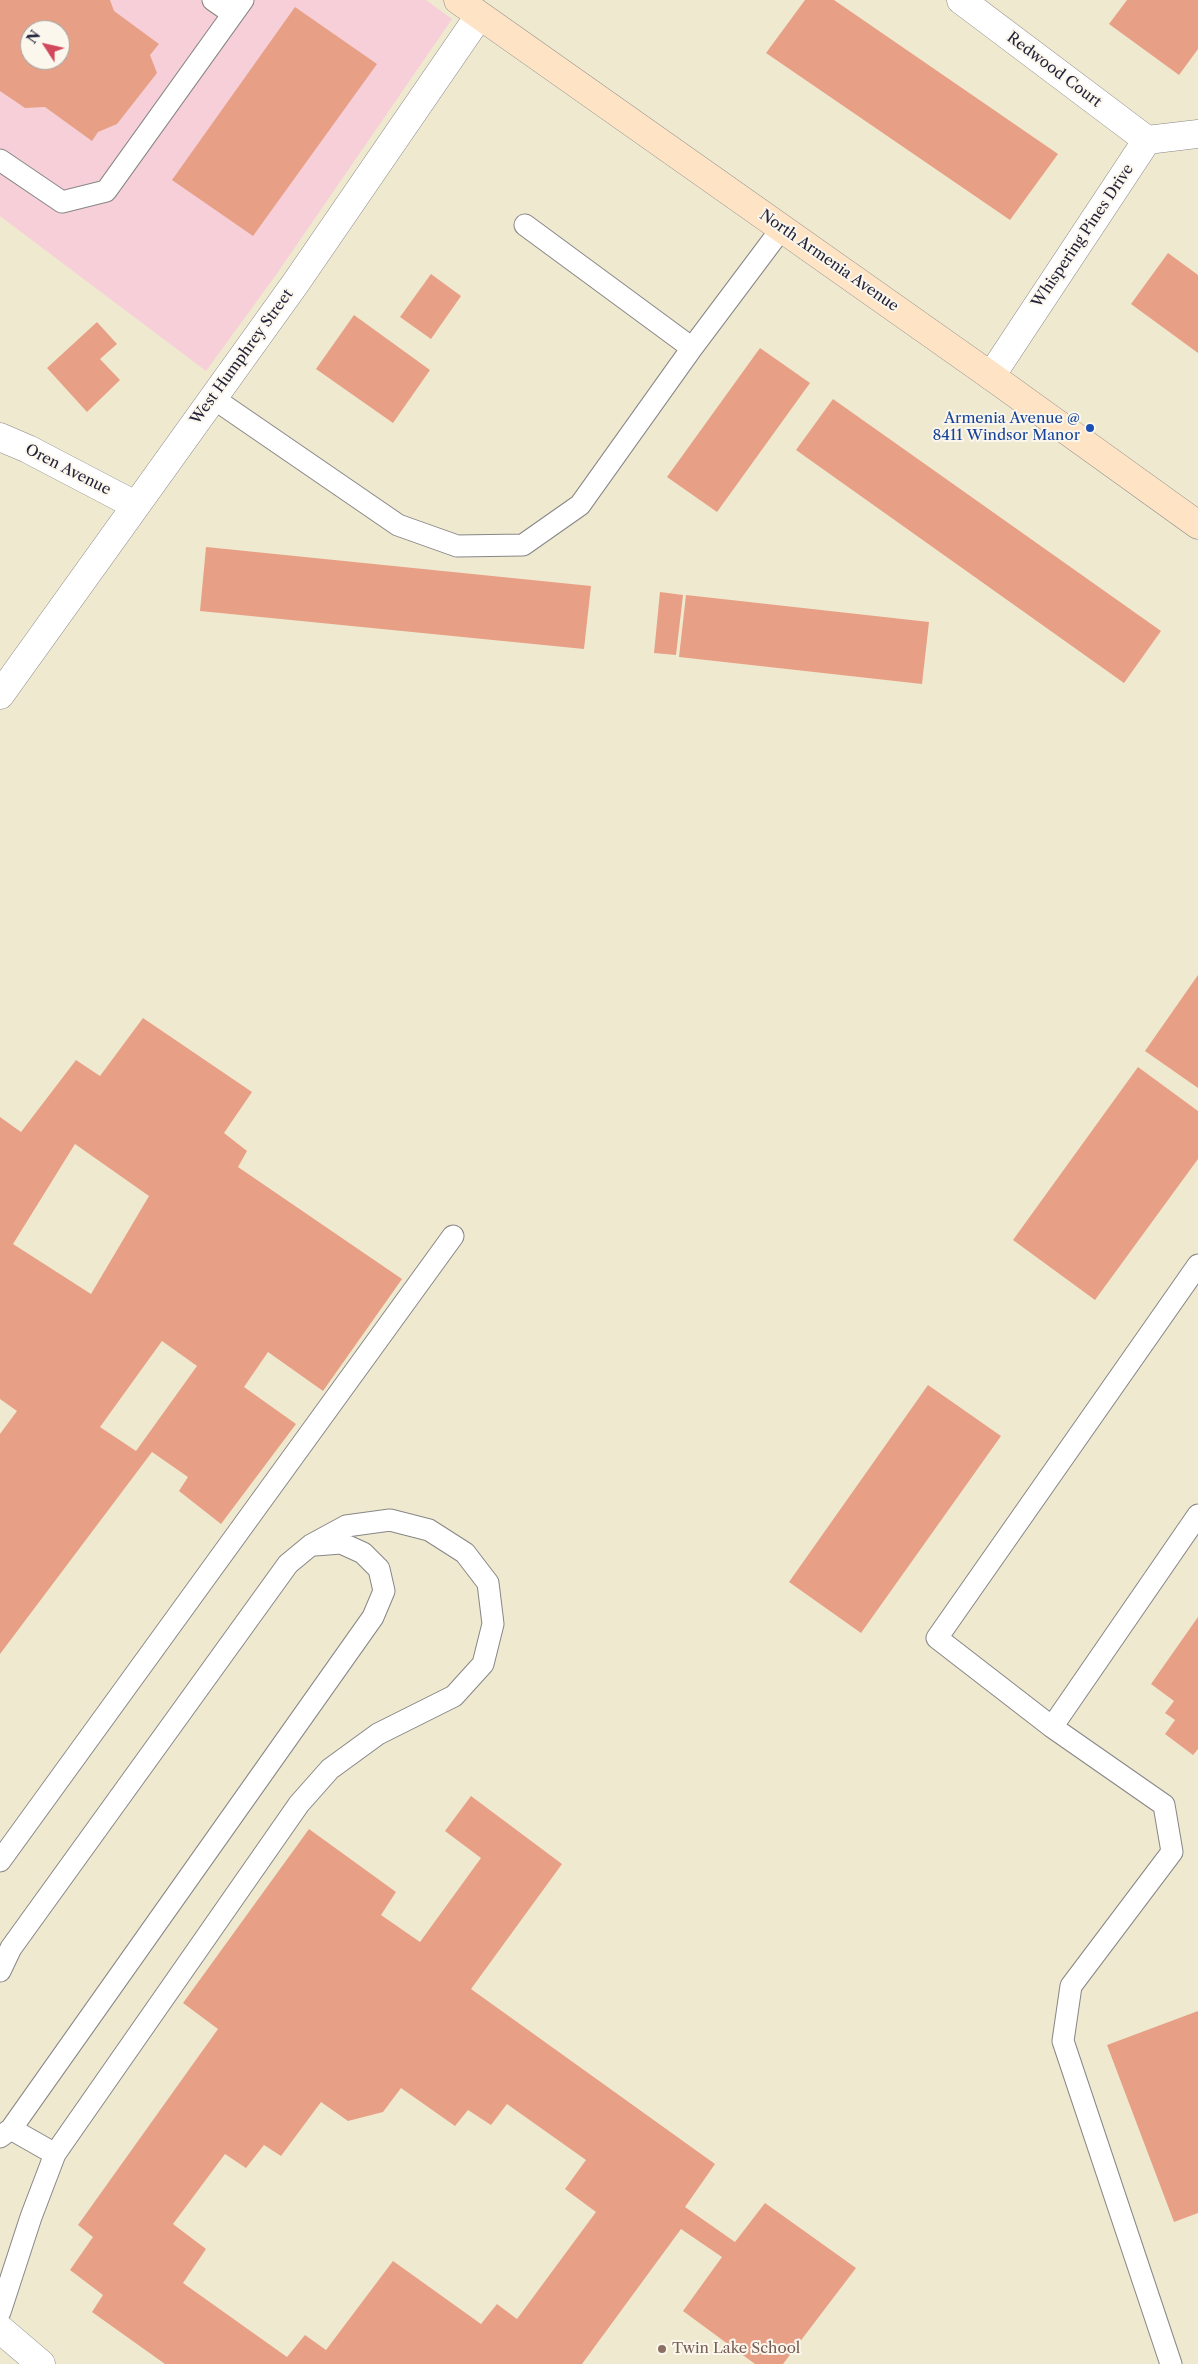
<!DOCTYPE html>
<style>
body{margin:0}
#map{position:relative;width:1198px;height:2364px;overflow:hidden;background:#efe9d0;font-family:"Libre Caslon Text",serif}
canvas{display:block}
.north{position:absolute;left:20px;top:20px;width:50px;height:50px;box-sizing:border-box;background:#fbf7ec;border:1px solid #a4a2a5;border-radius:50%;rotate:305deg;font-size:14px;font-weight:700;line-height:20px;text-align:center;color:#22223b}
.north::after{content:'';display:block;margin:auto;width:18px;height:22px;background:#d1495b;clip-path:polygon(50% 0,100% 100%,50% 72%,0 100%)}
</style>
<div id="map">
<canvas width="1198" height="2364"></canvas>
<div class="north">N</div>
</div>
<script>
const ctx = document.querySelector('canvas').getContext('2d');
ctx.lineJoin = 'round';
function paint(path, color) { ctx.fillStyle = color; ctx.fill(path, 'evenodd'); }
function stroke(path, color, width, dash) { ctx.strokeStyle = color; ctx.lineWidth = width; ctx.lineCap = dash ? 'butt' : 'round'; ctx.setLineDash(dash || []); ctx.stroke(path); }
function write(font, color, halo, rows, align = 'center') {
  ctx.font = font + ' "Libre Caslon Text",serif'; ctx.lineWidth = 4; ctx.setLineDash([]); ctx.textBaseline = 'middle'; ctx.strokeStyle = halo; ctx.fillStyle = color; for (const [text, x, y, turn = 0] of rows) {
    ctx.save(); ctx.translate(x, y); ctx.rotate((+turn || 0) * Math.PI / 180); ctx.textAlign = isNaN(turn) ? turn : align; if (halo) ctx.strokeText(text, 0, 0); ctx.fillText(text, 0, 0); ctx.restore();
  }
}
const built = new Path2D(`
 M0,0h426l26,19 -174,253 -72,99 -206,-155zM30,30h30v30h-30z`);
const building = new Path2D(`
 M0,0h110l4,11 45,33 -9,11 7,18 -40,51 -19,8 -6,9 -47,-34 -20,1 -25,-17zM30,30h30v30h-30z
 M805,0h29l224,154 -48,66 -244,-167z
 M1127,0h71v49l-19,26 -70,-51z
 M295,7l82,57 -124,172 -81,-56z
 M1168,253l30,22v78l-67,-49z
 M431,274l30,22 -30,43 -31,-22z
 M354,315l76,55 -37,53 -77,-54z
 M97,322l20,22 -17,15 20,21 -33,32 -40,-44z
 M760,348l50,35 -93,129 -50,-35z
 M833,399l328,232 -37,52 -328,-233z
 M206,547l385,39 -7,63 -384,-38z
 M660,592l23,3 -7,60 -22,-2z
 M686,595l243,27 -7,62 -243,-27z
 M1198,975v113l-53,-37z
 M143,1018l109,74 -28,41 23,18 -9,16 164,112 -79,112 -55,-39 -24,35 52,37 -75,100 -42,-33 9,-14 -36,-25 -152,202v-220l17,-23 -17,-12v-282l21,15 55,-72 24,16zM75,1144l74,52 -58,98 -78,-50zM162,1341l35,25 -61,85 -36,-24z
 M1138,1067l60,44v48l-103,141 -82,-60z
 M928,1385l73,51 -140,197 -72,-51z
 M1198,1617v132l-5,6 -28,-21 10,-14 -10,-7 9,-12 -23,-17z
 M471,1796l91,68 -91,125 244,175 -30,43 50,35 30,-39 91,65 -73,96h-28l-72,-53 39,-54 -41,-28 -99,135h-417l-73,-52 11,-17 -33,-25 23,-33 -15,-12 140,-196 -35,-26 126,-174 87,63 -15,23 39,27 61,-84 -36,-27zM401,2088l54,38 13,-16 23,15 16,-21 79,56 -21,29 31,23 -79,107 -20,-15 -16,20 -88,-63 -67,89 -21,-15 -18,22 -104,-74 23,-34 -33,-25 52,-70 21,14 18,-23 17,11 40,-54 27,19 35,-9z
 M1198,2011v202l-24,9 -67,-177z`);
const service = new Path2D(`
 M213,0l20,14
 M0,160l62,42 44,-11 137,-191
 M525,225l167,123 90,-120
 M213,398l185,127 59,21 66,-1 57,-40 112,-157
 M1052,1727l-115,-89 261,-373
 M0,1861l453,-625
 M0,1971l11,-23 277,-384 23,-19 35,-19 44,-6 39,10 36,23 23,30 5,41 -10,40 -29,32 -76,38 -48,35 -31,35 -244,350 -24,63 -31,95
 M11,2129l44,25
 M0,2137l11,-8 362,-512 11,-26 -5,-22 -16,-16 -22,-10 -26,2
 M1171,2364l-108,-323 8,-55 101,-134 -8,-47 -112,-78 146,-212`);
const minor = new Path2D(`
 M961,0l186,140
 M991,376l156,-236 51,-6
 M0,437l28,12 107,56`);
const tertiary = new Path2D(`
 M0,695l295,-411 184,-268
 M0,2329l41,35`);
const secondary = new Path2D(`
 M458,0l533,376 207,149`);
const markers = [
 [1090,428,5,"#1a4fb4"],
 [662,2349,5,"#8d6e63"]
];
const streetNames = [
 ["Redwood Court",1054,70,37],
 ["Whispering Pines Drive",1083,236,-56],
 ["North Armenia Avenue",829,261,35],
 ["West Humphrey Street",242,357,-54],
 ["Oren Avenue",68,470,27]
];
const transitNames = [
 ["Armenia Avenue @",1080,419],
 ["8411 Windsor Manor",1080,436]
];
const educationNames = [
 ["Twin Lake School",672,2349]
];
paint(built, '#f6cfd8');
paint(building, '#e7a086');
stroke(service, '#888686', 23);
stroke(minor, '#888686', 29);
stroke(tertiary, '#888686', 29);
stroke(secondary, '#888686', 29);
stroke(service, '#fff', 21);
stroke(minor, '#fff', 28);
stroke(tertiary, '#fff', 28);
stroke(secondary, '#fee4c5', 28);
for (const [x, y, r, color] of markers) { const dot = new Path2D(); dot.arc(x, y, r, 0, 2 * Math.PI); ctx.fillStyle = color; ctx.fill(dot); stroke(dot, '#fbf7ec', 2); }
write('15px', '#22223b', '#fbf7ec', streetNames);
write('15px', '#164399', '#fbf7ec', transitNames, 'right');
write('15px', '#785e54', '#fbf7ec', educationNames, 'left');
</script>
